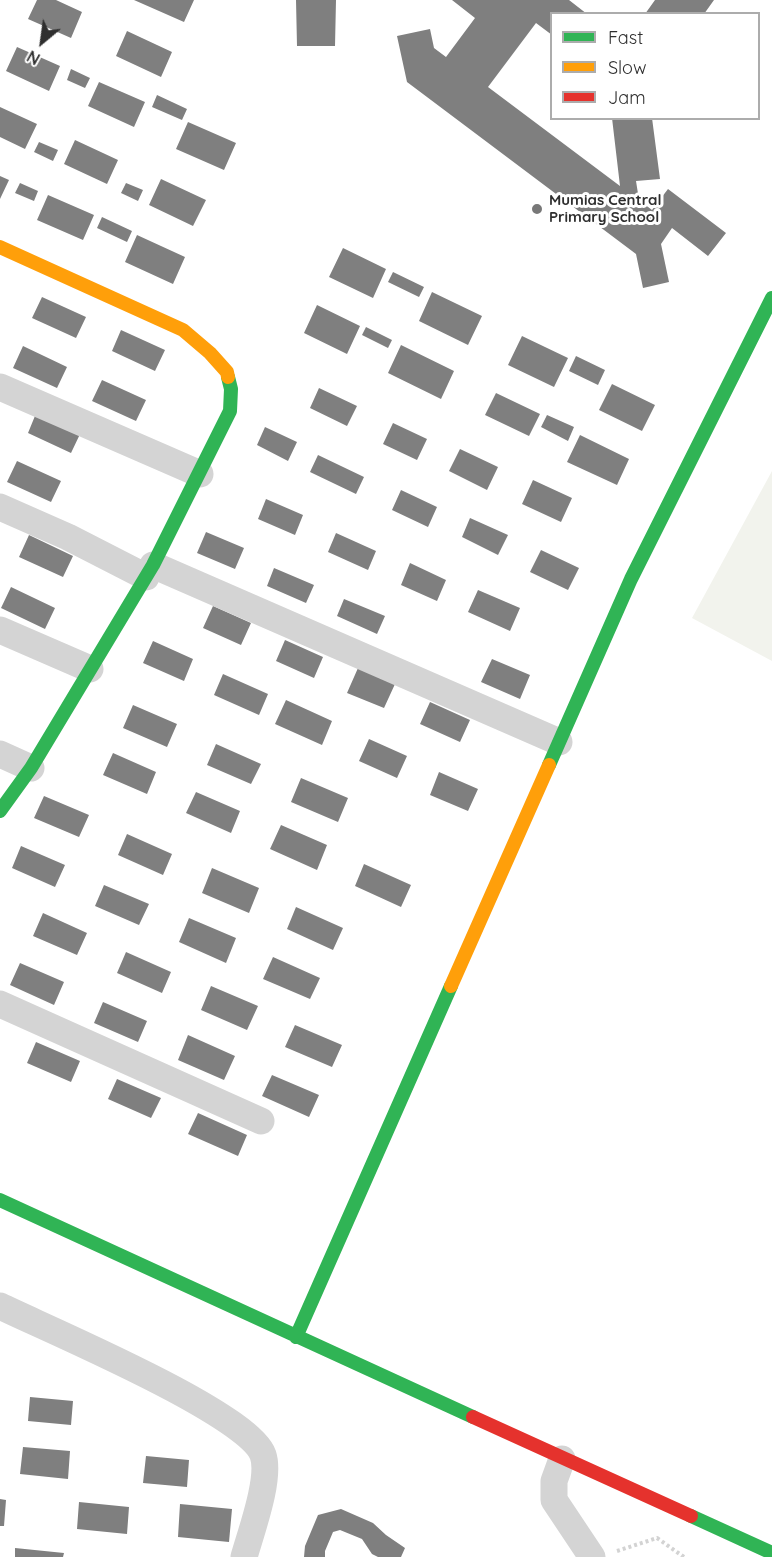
<!DOCTYPE html>
<style>
body{margin:0}
#map{position:relative;width:772px;height:1557px;overflow:hidden;background:#fff;font-family:Quicksand,sans-serif}
canvas{display:block}
.legend{position:absolute;left:550px;top:12px;width:210px;height:108px;box-sizing:border-box;background:#fff;border:2px solid #acacac;margin:0;padding:8px 10px;list-style:none;font-size:18px;color:#2f2f2f}
.legend li{display:flex;align-items:center;gap:12px;height:30px}
.legend b{width:30px;border:2px solid #acacac}
.north{position:absolute;left:12px;top:12px;width:60px;height:60px;-webkit-text-stroke:4px #fff;paint-order:stroke;rotate:209deg;font-size:16px;font-weight:700;line-height:24px;text-align:center;color:#2f2f2f}
.north::after{content:'';display:block;margin:auto;width:21px;height:27px;background:#2f2f2f;clip-path:polygon(50% 0,100% 100%,50% 72%,0 100%)}
</style>
<div id="map">
<canvas width="772" height="1557"></canvas>
<ul class="legend">
<li><b style="height:8px;background:#30b455"></b>Fast</li>
<li><b style="height:8px;background:#ff9f0a"></b>Slow</li>
<li><b style="height:8px;background:#e5322d"></b>Jam</li>
</ul>
<div class="north">N</div>
</div>
<script>
const ctx = document.querySelector('canvas').getContext('2d');
ctx.lineJoin = 'round';
function paint(path, color) { ctx.fillStyle = color; ctx.fill(path, 'evenodd'); }
function stroke(path, color, width, dash) { ctx.strokeStyle = color; ctx.lineWidth = width; ctx.lineCap = dash ? 'butt' : 'round'; ctx.setLineDash(dash || []); ctx.stroke(path); }
function write(font, color, halo, rows, align = 'center') {
  ctx.font = font + ' Quicksand,sans-serif'; ctx.lineWidth = 6; ctx.setLineDash([]); ctx.textBaseline = 'middle'; ctx.strokeStyle = halo; ctx.fillStyle = color; for (const [text, x, y, turn = 0] of rows) {
    ctx.save(); ctx.translate(x, y); ctx.rotate((+turn || 0) * Math.PI / 180); ctx.textAlign = isNaN(turn) ? turn : align; if (halo) ctx.strokeText(text, 0, 0); ctx.fillText(text, 0, 0); ctx.restore();
  }
}
const green = new Path2D(`
 M772,471v190l-80,-43z`);
const building = new Path2D(`
 M37,0h19l26,12 -11,26 -43,-19z
 M134,0h60l-10,22z
 M296,0h40l-1,46h-38z
 M452,0h117l18,14h-35v21l-16,-12 -48,64 132,99 -8,-68h40l8,61 -24,2 3,19 13,10 16,-21 58,44 -18,23 -36,-28 -11,16 8,38 -26,6 -7,-34 -229,-172 -10,-46 33,-7 4,19 12,9 29,-39z
 M655,0h59l-10,14h-59z
 M127,31l45,21 -11,25 -45,-21z
 M17,47l43,19 -11,25 -43,-20z
 M71,69l19,9 -5,10 -18,-8z
 M99,82l46,20 -11,25 -46,-21z
 M157,95l30,14 -5,11 -30,-13z
 M0,107l37,17 -12,25 -25,-12z
 M188,122l48,21 -12,27 -48,-21z
 M75,140l43,20 -11,24 -43,-20z
 M39,142l19,8 -5,11 -19,-9z
 M0,176l9,4 -9,19z
 M161,179l45,21 -13,26 -44,-21z
 M20,183l18,8 -4,10 -19,-8z
 M126,183l17,7 -5,11 -17,-8z
 M48,195l46,20 -11,25 -46,-20z
 M102,217l30,14 -5,11 -30,-14z
 M137,235l48,22 -12,27 -48,-22z
 M343,248l43,21 -13,29 -44,-21z
 M393,272l31,15 -5,10 -31,-15z
 M432,292l50,24 -14,29 -49,-24z
 M42,297l44,20 -10,21 -44,-20z
 M317,305l43,21 -13,28 -43,-21z
 M366,327l26,13 -4,8 -26,-13z
 M121,330l44,20 -10,21 -43,-20z
 M522,336l46,22 -14,29 -46,-22z
 M401,345l53,26 -13,28 -53,-26z
 M23,346l44,21 -10,21 -44,-20z
 M576,356l29,14 -7,15 -29,-14z
 M102,380l44,20 -10,21 -44,-20z
 M612,384l43,21 -13,26 -43,-21z
 M319,388l38,18 -10,20 -37,-18z
 M496,393l44,21 -11,22 -44,-21z
 M37,411l44,21 -10,21 -43,-20z
 M547,415l27,12 -6,14 -27,-14z
 M393,423l34,16 -10,21 -34,-16z
 M265,427l32,15 -9,19 -31,-16z
 M580,435l49,24 -12,26 -50,-23z
 M460,449l38,18 -11,23 -38,-19z
 M318,455l46,22 -8,17 -46,-22z
 M17,461l44,20 -10,21 -44,-20z
 M533,480l39,18 -11,24 -39,-18z
 M401,490l36,17 -9,20 -36,-17z
 M266,499l37,16 -8,20 -37,-16z
 M470,518l38,17 -10,20 -36,-18z
 M206,532l38,16 -9,21 -38,-16z
 M336,533l40,18 -8,19 -40,-18z
 M29,535l44,21 -10,21 -44,-20z
 M541,550l38,18 -11,22 -38,-18z
 M410,563l36,17 -9,21 -36,-16z
 M274,568l40,17 -8,18 -39,-17z
 M11,587l44,21 -10,21 -44,-21z
 M478,590l42,18 -10,23 -42,-19z
 M344,599l41,17 -8,18 -40,-18z
 M213,606l38,17 -10,22 -38,-17z
 M285,640l38,17 -9,21 -38,-17z
 M153,641l40,18 -9,22 -41,-18z
 M492,659l38,16 -10,24 -39,-17z
 M358,668l37,16 -11,24 -37,-15z
 M223,674l45,20 -9,21 -45,-20z
 M286,700l46,21 -10,24 -47,-21z
 M430,702l40,18 -10,22 -40,-18z
 M133,705l44,19 -10,23 -44,-19z
 M369,739l38,17 -10,22 -38,-17z
 M216,744l45,20 -10,20 -44,-19z
 M113,753l43,19 -9,22 -44,-19z
 M439,772l39,17 -10,22 -38,-16z
 M301,778l47,20 -10,24 -47,-20z
 M196,792l44,19 -9,22 -45,-20z
 M44,796l45,19 -10,22 -45,-19z
 M281,825l46,20 -10,25 -47,-21z
 M127,834l45,20 -9,21 -45,-20z
 M21,846l44,19 -10,22 -43,-19z
 M364,864l47,21 -10,22 -46,-21z
 M212,868l47,20 -10,25 -47,-20z
 M104,885l45,19 -10,21 -44,-19z
 M296,907l47,21 -10,22 -46,-21z
 M43,913l44,20 -10,22 -44,-19z
 M189,918l47,20 -10,25 -47,-21z
 M126,952l45,20 -9,21 -45,-20z
 M273,957l47,21 -10,21 -47,-20z
 M20,963l44,19 -10,23 -44,-20z
 M211,986l47,20 -11,24 -46,-20z
 M103,1002l44,19 -9,21 -44,-19z
 M295,1025l47,20 -10,22 -47,-20z
 M188,1035l47,21 -11,24 -46,-20z
 M36,1042l44,19 -9,21 -44,-19z
 M272,1075l47,20 -10,22 -47,-21z
 M117,1079l44,19 -10,20 -43,-19z
 M198,1113l49,22 -9,21 -50,-22z
 M30,1397l43,4 -2,24 -43,-4z
 M23,1447l47,4 -2,28 -48,-5z
 M146,1456l43,4 -2,27 -44,-4z
 M0,1499l6,1 -2,26h-4z
 M79,1502l50,5 -2,27 -50,-5z
 M180,1504l52,5 -3,33 -51,-5z
 M341,1509l32,14 13,12 19,13 -4,9h-23l-6,-3 -10,-15 -22,-9 -7,2 -8,19v6h-21l1,-11 13,-31z
 M15,1548l49,5 -1,4h-48z`);
const path = new Path2D(`
 M617,1551l40,-13 27,19`);
const street = new Path2D(`
 M0,387l200,87
 M0,507l68,30 78,40
 M153,565l406,177
 M0,630l90,39
 M0,754l31,14
 M0,1004l261,117
 M0,1306c47,23 248,107 263,149 8,23 -12,77 -19,102
 M562,1459l-8,22v19l38,57`);
const fast = new Path2D(`
 M549,765l82,-186 141,-281
 M0,811l31,-43 122,-203 77,-154 1,-22 -3,-12
 M0,1200l473,217
 M296,1337l155,-351
 M691,1516l81,37`);
const slow = new Path2D(`
 M0,247l183,83 27,23 17,19 1,5
 M451,986l98,-221`);
const jam = new Path2D(`
 M473,1417l218,99`);
const markers = [
 [537,209,6,"#787878"]
];
const poiNames = [
 ["Mumias Central",549,200],
 ["Primary School",549,217]
];
paint(green, '#f2f3ed');
paint(building, '#7f7f7f');
stroke(path, '#d3d3d3', 4, [3, 3]);
stroke(street, '#d4d4d4', 27);
stroke(fast, '#30b455', 14);
stroke(slow, '#ff9f0a', 14);
stroke(jam, '#e5322d', 14);
for (const [x, y, r, color] of markers) { const dot = new Path2D(); dot.arc(x, y, r, 0, 2 * Math.PI); ctx.fillStyle = color; ctx.fill(dot); stroke(dot, '#fff', 2); }
write('bold 15px', '#2f2f2f', '#fff', poiNames, 'left');
</script>
